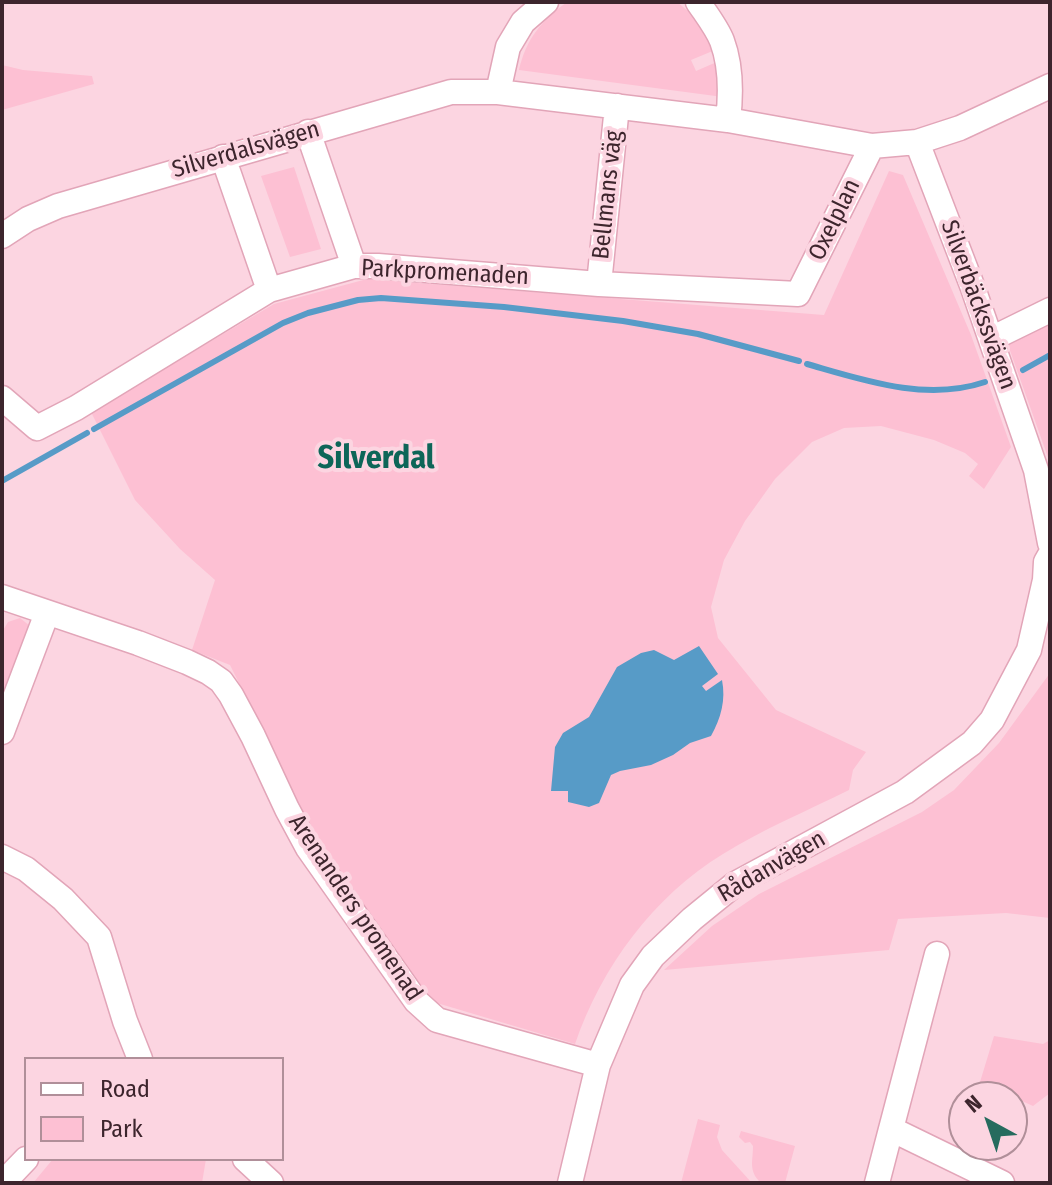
<!DOCTYPE html>
<meta charset="utf-8">
<style>
body{margin:0}
#map{position:relative;width:1052px;height:1185px;overflow:hidden;background:#fcd5e1;font-family:"Fira Sans Condensed",sans-serif}
canvas{display:block}
.frame{position:absolute;inset:0;border:4px solid #3d252d;pointer-events:none}
.legend{position:absolute;left:24px;top:1057px;width:260px;height:104px;box-sizing:border-box;background:#fcd5e1;border:2px solid #b08f99;margin:0;padding:10px 14px;list-style:none;font-size:24px;color:#3d252d}
.legend li{display:flex;align-items:center;gap:16px;height:40px}
.legend b{width:40px;border:2px solid #b08f99}
.north{position:absolute;left:948px;top:1081px;width:80px;height:80px;box-sizing:border-box;background:#fcd5e1;border:2px solid #b08f99;border-radius:50%;rotate:320deg;font-size:22px;font-weight:700;line-height:32px;text-align:center;color:#3d252d}
.north::after{content:'';display:block;margin:auto;width:28px;height:36px;background:#266b5e;clip-path:polygon(50% 0,100% 100%,50% 72%,0 100%)}
</style>
<div id="map">
<canvas width="1052" height="1185"></canvas>
<div class="frame"></div>
<ul class="legend">
<li><b style="height:10px;background:#fff"></b>Road</li>
<li><b style="height:22px;background:#fdc0d3"></b>Park</li>
</ul>
<div class="north">N</div>
</div>
<script>
const ctx = document.querySelector('canvas').getContext('2d');
ctx.lineJoin = 'round';
function paint(path, color) { ctx.fillStyle = color; ctx.fill(path, 'evenodd'); }
function stroke(path, color, width, dash) { ctx.strokeStyle = color; ctx.lineWidth = width; ctx.lineCap = dash ? 'butt' : 'round'; ctx.setLineDash(dash || []); ctx.stroke(path); }
function write(font, color, halo, rows, align = 'center') {
  ctx.font = font + ' "Fira Sans Condensed",sans-serif'; ctx.lineWidth = 8; ctx.setLineDash([]); ctx.textBaseline = 'middle'; ctx.strokeStyle = halo; ctx.fillStyle = color; for (const [text, x, y, turn = 0] of rows) {
    ctx.save(); ctx.translate(x, y); ctx.rotate((+turn || 0) * Math.PI / 180); ctx.textAlign = isNaN(turn) ? turn : align; if (halo) ctx.strokeText(text, 0, 0); ctx.fillText(text, 0, 0); ctx.restore();
  }
}
const green = new Path2D(`
 M567,2h110l17,14 21,34 -24,10 5,11 23,-10 4,36 -204,-27c7,-31 23,-50 48,-68z
 M2,65l21,5 69,6 2,8 -92,26z
 M294,167l27,82 -31,8 -29,-81z
 M889,171l14,4 68,160 40,112 -27,42 -15,-13 9,-12 -13,-11 -31,-13 -53,-14 -37,2 -32,14 -37,37 -30,42 -21,39 -13,47 7,31 58,72 90,42 -13,18 -4,20c-42,21 -86,39 -126,64 -70,43 -121,112 -148,190l-145,-43 -110,-155 -90,-181 -38,-15 23,-70 -35,-31 -45,-49 -44,-88 183,-108 93,-25 457,36z
 M1050,324v139l-42,-118 6,-5z
 M20,618l10,8 -28,89v-83l6,-10z
 M1050,673v245l-44,-5 -108,6 -9,31 -225,20 48,-44 47,-32 163,-82 32,-22 45,-47z
 M994,1036l49,8 7,-4v53l-17,13 -53,-24z
 M698,1119l22,6 -3,12 5,13 30,33h-71z
 M741,1131l54,15 -10,37h-24c-13,-12 -8,-22 -8,-37l-3,-4 -5,1 -6,-6z
 M53,1159h153l-4,24h-169z`);
const water = new Path2D(`
 M699,646l19,28 -16,12 4,5 16,-11c4,20 -1,38 -11,56l-21,7 -17,12 -22,10 -31,6 -9,4 -12,28 -10,4 -21,-5v-11h-17l4,-44 8,-14 26,-16 28,-50 24,-14 13,-3 20,10z`);
const stream = new Path2D(`
 M807,364c56,16 119,38 178,18
 M1023,370l27,-15
 M94,429l189,-106 25,-10 50,-13 23,-2 123,9 119,14 75,13 101,27
 M2,481l85,-48`);
const minor = new Path2D(`
 M698,2c8,12 19,26 24,39 9,24 9,54 6,79
 M498,92l10,-45 15,-25 23,-20
 M308,132l46,134
 M917,142l56,146 63,182 14,73
 M223,157l46,133
 M2,236l26,-17 30,-13 393,-114h47l230,28 144,26 45,-4 43,-14 90,-42
 M599,284l18,-178
 M991,339l59,-29
 M2,398l35,30 39,-20 193,-118 85,-24h24l221,18 199,10 74,-148
 M2,597l136,46 49,19 21,10 13,9 10,14 22,41 34,73 21,39 108,153 21,19 161,45
 M2,732l45,-119
 M2,857l24,12 37,30 36,38 26,84 15,38
 M937,954l-46,175 111,54
 M245,1159l26,24
 M3,1183l23,-24
 M570,1183l28,-118 34,-80 21,-29 39,-37 43,-35 170,-92 67,-49 20,-23 37,-70 16,-70 1,-18 4,-7
 M877,1183l14,-54`);
const streetNames = [
 ["Silverdalsvägen",246,150,-16],
 ["Bellmans väg",608,195,-84],
 ["Oxelplan",835,220,-64],
 ["Parkpromenaden",445,273,3],
 ["Silverbäckssvägen",978,305,70],
 ["Rådanvägen",772,867,-30],
 ["Arenanders promenad",355,908,56]
];
const districtNames = [
 ["Silverdal",376,459]
];
paint(green, '#fdc0d3');
paint(water, '#579bc7');
stroke(stream, '#579bc7', 6);
stroke(minor, '#e2a5b8', 27);
stroke(minor, '#fff', 24);
write('24px', '#3d252d', '#fcd5e1', streetNames);
write('bold 32px', '#0d6658', '#fcd5e1', districtNames);
</script>
